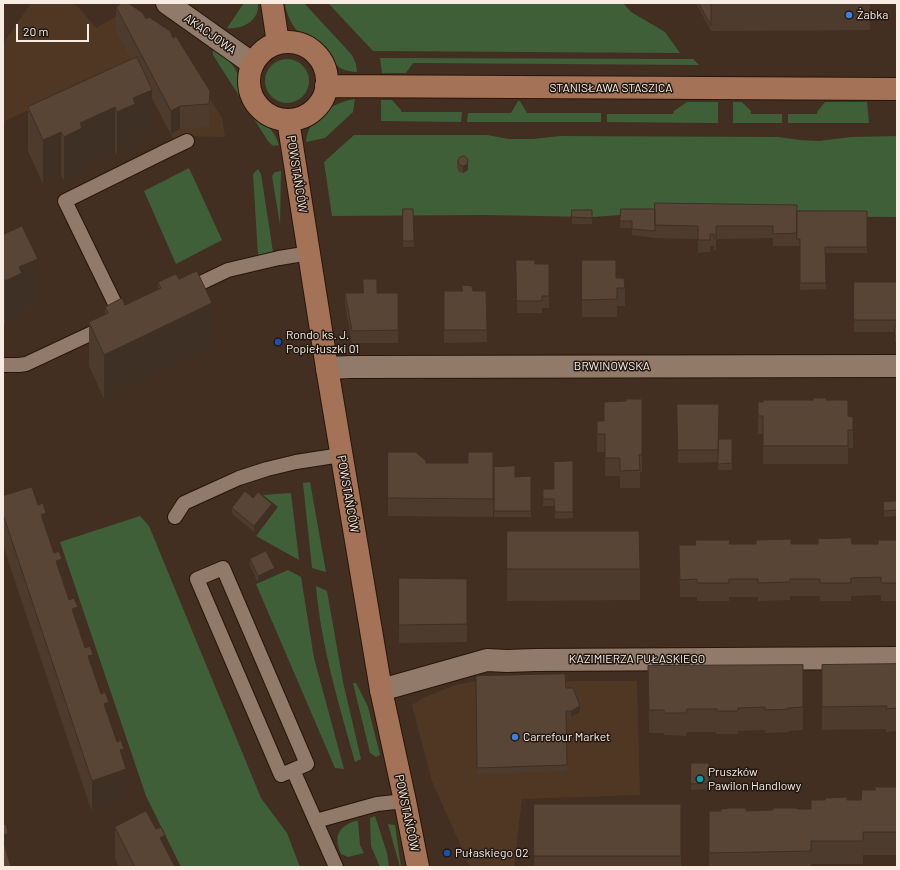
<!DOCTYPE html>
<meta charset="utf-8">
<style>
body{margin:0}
#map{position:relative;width:900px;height:870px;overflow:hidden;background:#422f21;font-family:Barlow,sans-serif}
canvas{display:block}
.frame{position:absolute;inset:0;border:4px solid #f8ebe2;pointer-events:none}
.scale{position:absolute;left:16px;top:24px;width:73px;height:18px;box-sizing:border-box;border:2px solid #f8ebe2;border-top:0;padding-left:5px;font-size:12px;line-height:14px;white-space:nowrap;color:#f8ebe2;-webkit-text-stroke:3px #221913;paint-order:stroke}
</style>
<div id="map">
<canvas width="900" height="870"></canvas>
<div class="frame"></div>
<div class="scale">20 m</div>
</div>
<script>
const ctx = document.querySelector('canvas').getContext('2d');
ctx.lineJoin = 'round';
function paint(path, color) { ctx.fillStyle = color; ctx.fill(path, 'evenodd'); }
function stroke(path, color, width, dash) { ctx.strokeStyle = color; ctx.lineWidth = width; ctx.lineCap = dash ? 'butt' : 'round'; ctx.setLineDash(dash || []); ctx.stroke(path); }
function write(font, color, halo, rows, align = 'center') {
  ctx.font = font + ' Barlow,sans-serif'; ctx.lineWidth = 3; ctx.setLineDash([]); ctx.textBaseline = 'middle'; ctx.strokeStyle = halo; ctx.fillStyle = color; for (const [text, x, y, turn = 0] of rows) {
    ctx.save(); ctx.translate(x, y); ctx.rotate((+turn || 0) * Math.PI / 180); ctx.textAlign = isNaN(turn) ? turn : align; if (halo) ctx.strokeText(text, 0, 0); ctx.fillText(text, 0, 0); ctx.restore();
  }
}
const built = new Path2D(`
 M31,3h41l6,4 18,21 26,-15 59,40 41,65 3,19 -41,-1 -10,4 -42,-79 -129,61v-78z
 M475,681h162l3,114 -118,4 -8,68h-44l-38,-86 -20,-76 11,-7 32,-13z`);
const green = new Path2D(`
 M244,3h14c2,17 -15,27 -31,25z
 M285,3h19l48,52 4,9 1,8c-24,-1 -24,-14 -38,-28 -6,-5 -13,-7 -19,-11 -8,-6 -14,-20 -15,-30z
 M328,3h295l8,9 34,20 15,21 -307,-2z
 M213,49c7,5 16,10 21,18 8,12 6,28 15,40 11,15 24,18 30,38l-6,1 -5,-5 -55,-86z
 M380,58l313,1 6,6 -286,-2 -7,10h-24z
 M265 81a22 22 0 1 1 44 0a22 22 0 1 1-44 0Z
 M355,99l-2,13 -28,26 -19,4c2,-25 26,-39 49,-43z
 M381,100h11l9,10v2h61l-1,10 -80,-1z
 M518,101h2l7,12h74v9h-134l1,-9h43z
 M687,102h31v21l-111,-1v-8h66l1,-3z
 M733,102h9l9,9v3h31v9h-49z
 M825,102h42l2,21h-81v-9h29v-2z
 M354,135h133l22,4h24l27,-3 218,1 22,3 19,1 32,-4 46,-1v81l-276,-2 -29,2 -107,-2 -153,1 -8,-54z
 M189,168l33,72 -46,24 -32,-73z
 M258,169l3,5 12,78 -15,3 -5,-81z
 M281,171l-1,54 -8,-49 3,-4z
 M310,482l16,90 -14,-4 -9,-85z
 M291,493l8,67 -43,-24 22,-29 -15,-12z
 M140,516l9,10 112,272 26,35 13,34h-119l-35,-71 -86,-254z
 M288,570l13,7 13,81 30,111 -9,-1 -79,-184z
 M316,586l11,5 16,91 18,77 -6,3c-16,-58 -34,-116 -39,-176z
 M353,683h3l12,24 12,48 -4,2 -6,-4z
 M375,816l12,37 2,14h-9l-9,-21 -1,-28z
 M355,821h3l2,24 4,8 -16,4 -7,-3c-7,-16 -4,-27 14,-33z
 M388,824l7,1 6,42h-1z`);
const lane = new Path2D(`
 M186,290l42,-20 51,-12 31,-5
 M122,318l-57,-117 101,-50 21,-10
 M3,365h16l7,-1 79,-37
 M175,517l9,-14 55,-25 28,-9 29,-7 45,-7
 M293,770l14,-6 -84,-196 -26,11 84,196 12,-5 43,97
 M316,821l61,-17 28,-3`);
const street = new Path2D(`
 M167,3l86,61
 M327,368l24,-1 546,-1
 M381,690l106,-30 20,1 28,-1 362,-2`);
const secondary = new Path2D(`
 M272,3l6,40
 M249 81a39 39 0 1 1 78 0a39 39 0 1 1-78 0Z
 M326,86l571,3
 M288,120l39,248 54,322 24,111 13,66`);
const wall = new Path2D(`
 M696,3h174v27l-159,1z
 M116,7l30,12 27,19 37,53 -1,36 -29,2 -9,5 -19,-36v35l-17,8v6l-18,9 -2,-5 -33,15v6l-18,9 -3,-6 -18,9 -15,-33v-44l103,-48 -15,-29z
 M457,161l11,6v3l-5,3 -4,-1 -2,-4z
 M403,209h10l1,38h-11z
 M621,209l246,2v42h-42l1,36 -26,1v-44h-27v-8l-57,1v11h-2v-4h-4v6l-12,1v-14l-43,-1 -23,-3v-7h-12z
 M572,210h20v14h-20z
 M3,235l35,67 -16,8v7l-17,8 -2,-4z
 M516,260l19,4h14v44h-7v5h-25z
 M582,260l34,18 9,10v18h-8v11h-35z
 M158,282l54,65 -108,52 -15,-33v-44l16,-7v-8l20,-2 33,-16z
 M854,282h43v60h-2v-10h-41z
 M444,291h42l1,51 -43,1z
 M345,293h53v50h-46l-7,-38z
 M642,399v73h-2v16h-20v-12h-15v-24h-8v-31h7l22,-20z
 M826,400l22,16 5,1v31h-5v16h-85v-30h-5v-18z
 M677,404l42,35h13v31h-14v-8l-40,1z
 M388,452l38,11h42l25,-11v65l-105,-1z
 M573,461v57l-18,1 -1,-13h-11v-17h11z
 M494,467l21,10 16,-1v41h-37z
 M3,496l43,34 78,235 2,35 -34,12 -89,-267z
 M253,498l19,12 -18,22 -22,-18v-6z
 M897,501v15l-13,1 -1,-15z
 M507,531l133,38v31l-133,1z
 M695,540l35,4h148l19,-4v61h-16v-6l-30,1v5h-31v-5h-30v4l-32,1v-4h-29v4h-32v-4h-17l-1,-52h16z
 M250,559l25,16 -17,8 -8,-18z
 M399,578l68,1v63l-68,1z
 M897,664v67l-11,1v-3l-64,1v-65z
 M803,665v65l-14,1v1l-24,1v-3l-27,1v3h-22v-2h-29l-1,4 -22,-1v-2h-15l-1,-67z
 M476,676l104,36 -9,5h-5l1,54 -90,3z
 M691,763h18v26l-18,1z
 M897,787v68h-34v9h-52v3h-102v-56l102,-2 36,-9h14l14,-10z
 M534,804h147v63h-147z
 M115,827l50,21 10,19h-56l-4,-9z`);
const shadedWall = new Path2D(`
 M152,90v43l-17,8v6l-18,9v-44l16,-14z
 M180,106v23l-9,5v-23z
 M115,107v44l-33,15v6l-18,9v-44l16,-14z
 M61,132v43l-18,9v-44z
 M468,161v9l-5,3v-6z
 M38,259v43l-16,8v7l-17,8v-44l14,-14z
 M212,303v44l-108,52v-44z
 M272,504v6l-18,22v-6z
 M46,513v31l-5,-29z
 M62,559v31l-6,-29z
 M275,568v7l-17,8v-7z
 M78,607v32l-6,-30z
 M93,655v31l-5,-30z
 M109,702v31l-5,-29z
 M580,706v6l-9,5v-6z
 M124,749v21l2,-1v31l-34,12v-31l28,-31z
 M8,834v31l-5,1v-31z
 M165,835v31l-5,-28z`);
const building = new Path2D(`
 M122,3h6l15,10 3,6 3,-2 21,14 3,7 3,-2 34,55 -1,13 -29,2 -9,5 -55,-104z
 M699,3h12v22z
 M137,57l15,33 -19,8 2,6 -18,8 -2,-5 -35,16 2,5 -18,9 -3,-5 -18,8 -15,-33z
 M458 161a5 5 0 1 1 10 0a5 5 0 1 1-10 0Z
 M655,203l142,2v28l-24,1v-8h-57v12h-2v-4h-4v6h-12v-14l-43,-1z
 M403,209h10l1,32h-11z
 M621,209h34v22l-23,-2v-8h-12z
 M572,210h20v8l-20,-1z
 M797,211h70v36h-42l1,36h-26v-44h-3z
 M22,226l16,33 -19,8 3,6 -17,8 -2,-3v-43z
 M516,260h19v4h14v32h-7v5h-25z
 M582,260h34v18h8l1,10h-8v11l-35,1z
 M197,271l15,32 -108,52 -15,-33 19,-9 -3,-6 17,-9 3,7 36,-17 -3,-6 18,-8 3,5z
 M363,279h14v14h21v37l-46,1 -7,-38h18z
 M854,282h43v38h-43z
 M462,285l10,1 1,5h13l1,39h-43v-39h18z
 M895,326h2v10h-2z
 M813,398h13v2h22v16l5,1v13h-5v16h-85v-30h-5v-14h5v-2h50z
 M626,399h16v55l-3,1 1,15 -20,1v-13h-15v-24h-8v-13h7v-19l22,-1z
 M677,404h42l-1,46h-40z
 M719,439h13v24l-14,1z
 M388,452h28l10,9v2h42v-11h25v47l-105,-1z
 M573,461v51h-18l-1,-13h-11v-10h11v-27z
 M515,466v11l16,-1v35h-37v-44z
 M32,487l6,18 5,-2 3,10 -5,2 13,38 5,-2 3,8 -6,2 13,39 5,-2 4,9 -6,2 13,39 5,-2 3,9 -5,1 13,38 4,-2 4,10 -5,2 13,38 4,-2 3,9 -4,1 6,19 -34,12 -89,-267v-18z
 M245,491l8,7 5,-6 14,12 -18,22 -22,-18z
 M897,501v9l-13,1 -1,-9z
 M507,531h132l1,38h-133z
 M851,538l1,6h26v-4h19v43h-16v-6l-30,1v5h-31v-4h-30v3l-32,1v-4h-29v4h-32v-4l-17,1 -1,-35h17l-1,-5h35l-1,4h27v-4l35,-1v5h27v-5z
 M266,551l9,17 -17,8 -8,-17z
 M399,578l68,1v45l-68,1z
 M897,664v44l-11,1 1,-3 -65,1v-42z
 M803,665v42l-15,1 1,1 -24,1v-3l-27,1v3h-22l1,-2h-30l-1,4h-22v-3h-15l-1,-44z
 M565,674l1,14h7l7,18 -9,5h-5l1,54 -90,3 -1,-92z
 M691,763h18v20l-18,1z
 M875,787h22v45h-34v9h-52v10l-102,2v-42h12v-2l8,-1h17v3l27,-1v-2h24v1h14v-9h14l1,-2 21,-1v3h14l1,-10h13z
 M534,804h147v52h-147z
 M146,811l10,18 5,-2 4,8 -5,3 15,29h-40l-20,-40z
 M6,824l2,10 -5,1v-10z
 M3,840l8,27h-8z`);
const markers = [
 [849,15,4,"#3f7fe0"],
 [278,342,4,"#1a4fb4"],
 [515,737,4,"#3f7fe0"],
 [700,779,4,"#0f9aa8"],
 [447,853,4,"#1a4fb4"]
];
const poiNames = [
 ["Żabka",857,15],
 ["Rondo ks. J.",286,335],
 ["Popiełuszki 01",286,349],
 ["Carrefour Market",523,737],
 ["Pruszków",708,772],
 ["Pawilon Handlowy",708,786],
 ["Pułaskiego 02",455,853]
];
const streetNames = [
 ["AKACJOWA",210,34,35],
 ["STANISŁAWA STASZICA",611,88],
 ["POWSTAŃCÓW",297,174,81],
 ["BRWINOWSKA",612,366],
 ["POWSTAŃCÓW",348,494,80],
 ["KAZIMIERZA PUŁASKIEGO",637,659],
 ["POWSTAŃCÓW",407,813,78]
];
paint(built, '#503724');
paint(green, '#3f5f38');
stroke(lane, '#281609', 16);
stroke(street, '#281609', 24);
stroke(secondary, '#281609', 24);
stroke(lane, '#917a6a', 14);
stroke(street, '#917a6a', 22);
stroke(secondary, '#a47357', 22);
paint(wall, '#4d3b2e');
paint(shadedWall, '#3e3025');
paint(building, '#594535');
stroke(building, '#3e3025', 1);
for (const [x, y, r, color] of markers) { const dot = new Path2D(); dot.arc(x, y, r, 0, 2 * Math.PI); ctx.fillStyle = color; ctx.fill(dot); stroke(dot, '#221913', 1.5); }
write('12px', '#f8ebe2', '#221913', poiNames, 'left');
write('12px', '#f8ebe2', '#221913', streetNames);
</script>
